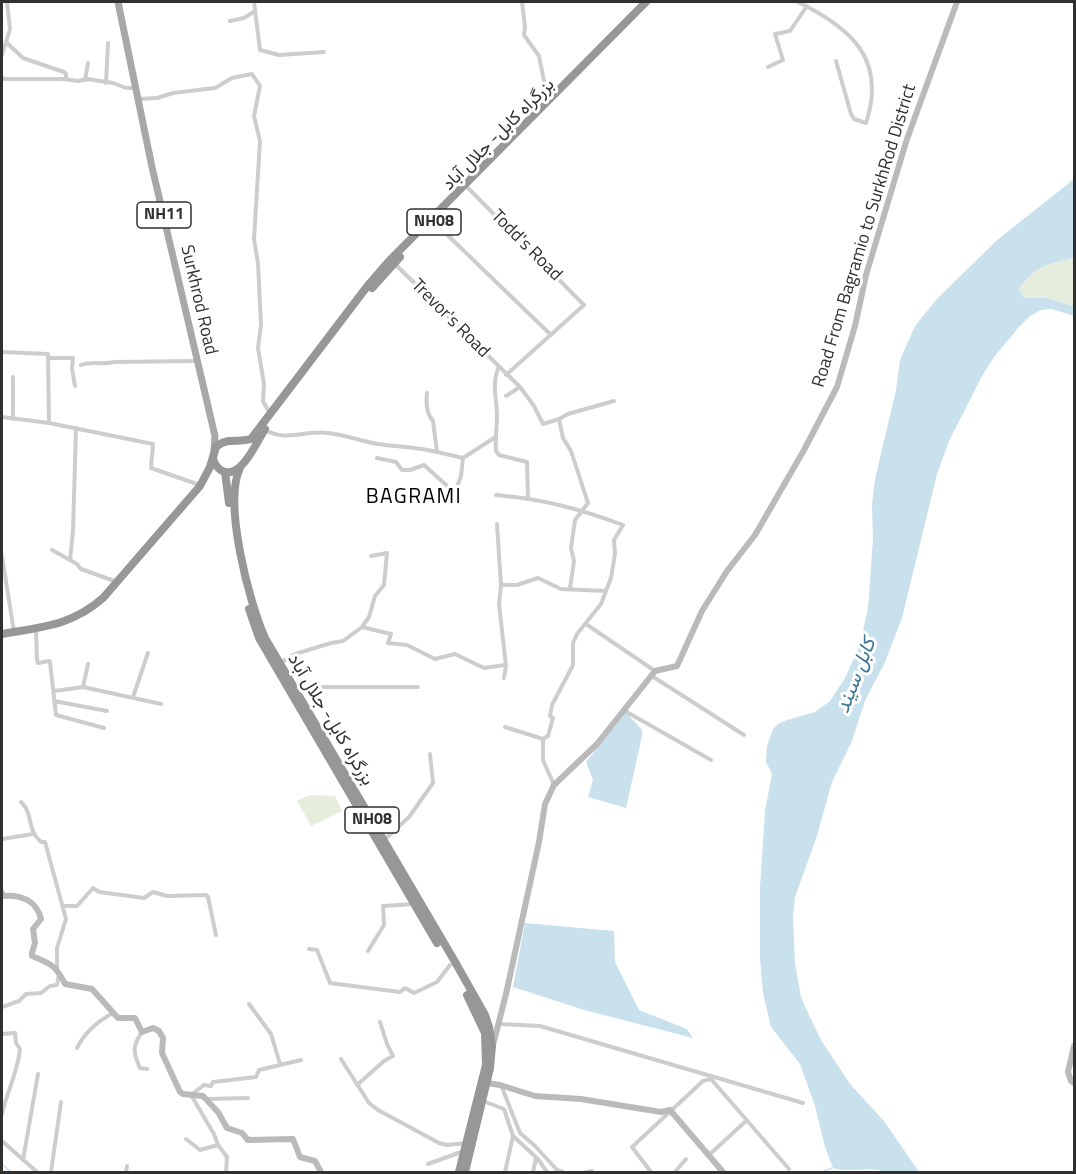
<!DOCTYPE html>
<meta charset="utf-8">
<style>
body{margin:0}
#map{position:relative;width:1076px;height:1174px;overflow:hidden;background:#fff;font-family:"Titillium Web",sans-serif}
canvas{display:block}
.frame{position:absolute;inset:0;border:3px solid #303030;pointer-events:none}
</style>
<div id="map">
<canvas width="1076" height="1174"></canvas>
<div class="frame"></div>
</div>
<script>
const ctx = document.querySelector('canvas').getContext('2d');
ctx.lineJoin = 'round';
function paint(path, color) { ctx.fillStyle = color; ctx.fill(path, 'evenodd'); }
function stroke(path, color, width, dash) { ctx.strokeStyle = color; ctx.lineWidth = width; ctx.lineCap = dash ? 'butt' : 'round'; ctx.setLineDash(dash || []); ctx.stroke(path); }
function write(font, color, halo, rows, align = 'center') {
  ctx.font = font + ' "Titillium Web",Vazirmatn,sans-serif'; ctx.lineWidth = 6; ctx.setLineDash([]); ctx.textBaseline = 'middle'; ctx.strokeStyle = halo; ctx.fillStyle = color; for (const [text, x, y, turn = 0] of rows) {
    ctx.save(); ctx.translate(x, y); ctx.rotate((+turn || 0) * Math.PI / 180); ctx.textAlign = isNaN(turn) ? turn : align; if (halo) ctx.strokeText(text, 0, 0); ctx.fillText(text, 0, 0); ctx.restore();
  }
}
const green = new Path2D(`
 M1074,258v48l-27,-8h-23l-5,-9c19,-24 27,-25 55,-31z
 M309,795l26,1 7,15 -31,15 -14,-25z`);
const water = new Path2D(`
 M1074,179v79c-27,6 -37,7 -55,31l5,9h23l27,8v10l-22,-7 -11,1 -11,6 -11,11 -25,30 -13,21 -32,63 -12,33 -35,144 -17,44 -20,39 -13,40 -20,41 -15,54 -22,61 -2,20 2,47 6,33 7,16 13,27 29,44 34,37 35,51h-35c-12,-7 -33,2 -51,-4l-8,-21 -10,-41 -15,-42 -29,-37 -8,-34 -3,-34v-72l5,-76 7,-37 -6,-12 1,-16 6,-17 5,-5 9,-4 28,-8 15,-11 15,-23 14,-31 9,-38 5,-70 -1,-34 3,-26 21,-89 4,-30 15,-34 21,-26 60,-59z
 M626,712l16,18v6l-16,72 -38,-11 5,-17 -7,-18z
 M525,923l89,8 1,31 24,48 48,19 6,9 -109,-28 -71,-23z`);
const stream = new Path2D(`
 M2,1164l9,8
 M822,1172l10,-4`);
const street = new Path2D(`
 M254,2l6,48 19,5 45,-3
 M522,2l3,25 -1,8 15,21 9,45
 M798,2c53,26 89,57 68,121l-12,-4 -3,-5 -15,-53
 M230,21l14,-3 11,-7
 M6,42l17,16 41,14 2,2v5
 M2,55l8,-26 -3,-27
 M768,67l15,-7 -8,-26 15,-3 17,-25
 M2,77l2,2h59l15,2 9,-2 26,4 13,5h9
 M85,80l3,-17
 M106,83l2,-40
 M138,99l19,-1 16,-5 42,-5 17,-10 20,-4 8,12 -6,30 6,25 -6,98 4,24 3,62 -3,23 6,36 -1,17 7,13
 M468,188l116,117 -78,70
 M434,222l117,113
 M395,264l125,123 14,19 9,18 16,-5 4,19 8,13 17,52 -13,17 -4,28 3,13 -4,27
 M2,352l46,2 1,69
 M48,358h25l-1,11 3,17
 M81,365c11,-4 22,0 33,-3l82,-1
 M499,367c-8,16 -2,32 -2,49 0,12 -2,23 -1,35l3,4 28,7 1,36
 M427,393c-1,10 -1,20 6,28l4,31 26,6 31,-20
 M506,396l14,-9
 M2,417l47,6 104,21 -2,24 49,17
 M13,419v-42
 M559,419l9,-5 46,-13
 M265,430c21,12 41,0 63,3 17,2 33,8 50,11 20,3 40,3 59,8
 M377,458l19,4 6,8h8l14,-5 31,28 6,-17 2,-18
 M496,495c47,4 84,14 127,30l-9,15 1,14 -4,24 -10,26 -24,30 -4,9v22l-21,40 -2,11 3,2 -5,18 -5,3
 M497,524l4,61 -2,19 7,62 -2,12
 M52,550l25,14 4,5 36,13
 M2,556l12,76
 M70,560l3,-29 3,-103
 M501,585h16l21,-7 23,11 45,2
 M586,624l69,47
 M362,627l29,7 -3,9 19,2 28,14 20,-5 29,14 21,-3
 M36,629l1,31 1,3 11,-2 1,1 6,53 48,13
 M280,663l15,-9 36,-11 12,-2 19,-14 7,-10 6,-21 9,-11 3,-32 -16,3
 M652,676l92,59
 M83,687l5,-23
 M294,687h124
 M54,691l29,-4 78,17
 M133,697l15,-44
 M54,701l53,10
 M625,711l86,49
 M505,727l38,12v21l11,25
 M21,802c13,12 5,27 20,40h4l21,77 -9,29v22
 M2,839l31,-5
 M384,840l25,-23 24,-34 -3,-29
 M64,906h13l16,-18 6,4 45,6 9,-6 14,4 39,-1 2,2 8,38
 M309,949l8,1 13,33 70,9 5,-4 9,5 23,-11 13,-17
 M368,951l16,-26 -1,-19 30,-2
 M249,1004l22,30 9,30
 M2,1007l17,-6 7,-7 15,-1 9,-7 7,-1 2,-11
 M499,1024l41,2 263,77
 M142,1032c-10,14 -9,21 -2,36l7,1
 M2,1034l13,-1 1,10 4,6c-2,23 -13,42 -18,65
 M77,1048c8,-16 21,-27 36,-35
 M341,1059l28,44 9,7 61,33 8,2 20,-2
 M357,1085l27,-24 9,-5 -6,-12 -7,-22
 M501,1085l19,48 15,13 22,24 6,2
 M207,1099l41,-1
 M483,1101l21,8 9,27 25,23 9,13
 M186,1139l14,11 18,-5
 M2,1141l35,31
 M709,1155l38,-35
 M23,1160l15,-86
 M428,1164l36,-13
 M51,1172l10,-70
 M126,1172l1,-6
 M226,1172l1,-15 -9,-12 -4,-11 -23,-39 13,-10 7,1 2,-4 43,-5 3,-7 42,-10
 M505,1172l8,-36
 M533,1172l3,-14
 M586,1172l6,-1
 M651,1172l-19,-25 71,-66 8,-2 78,90
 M675,1172l11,-13`);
const secondary = new Path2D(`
 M2,893l1,3c18,-2 34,5 38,23l-8,10 2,14 -3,10v3c20,8 24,10 33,28l27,5 26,29h17l7,14 11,-4 6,3 4,7 -1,15 18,39 3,2 20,2 15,16 9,16 15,5 6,7 45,-1 7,18 15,4 6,11
 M493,1045l13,-51 33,-152 6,-38 9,-19 43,-41 58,-73 22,-5 25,-55 25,-40 28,-36 49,-85 33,-63 18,-61 11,-51 41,-136 50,-137
 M1074,1046l-6,26 3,9 3,2
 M487,1083l13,2 35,11 46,3 80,13 9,-2 53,62`);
const primary = new Path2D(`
 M118,2l34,165 63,269 -1,14`);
const highway = new Path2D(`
 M372,288l28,-31
 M213,459c2,6 5,11 12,13 18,4 32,-31 40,-43
 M240,468c-17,35 9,134 25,170l189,322 31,55 4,12 3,19 -2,22 -25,104
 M225,472l4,31
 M249,609l10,29 178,305
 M2,634c39,-7 69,-8 101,-36l97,-112 10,-19 6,-20c10,-10 22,-4 35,-8l118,-155 20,-23 257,-259
 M459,1172l27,-107 -1,-32 -18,-38`);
const shields = [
 [164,215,54],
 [434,222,54],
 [372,820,54]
];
const shieldNames = [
 ["NH11",164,215],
 ["NH08",434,222],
 ["NH08",372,820]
];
const streetNames = [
 ["بزرگراه کابل- جلال آباد",499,135,-45],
 ["Road From Bagramio to SurkhRod District",865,236,-73],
 ["Todd's Road",526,246,45],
 ["Surkhrod Road",198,300,77],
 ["Trevor's Road",450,319,45],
 ["بزرگراه کابل- جلال آباد",330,720,59]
];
const waterNames = [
 ["کابل سيند",857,676,-69]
];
const quarterNames = [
 ["BAGRAMI",414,498]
];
paint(green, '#e6eddd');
paint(water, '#c9e1ed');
stroke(stream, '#c9e1ed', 1.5);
stroke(street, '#cdcdcd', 4);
stroke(secondary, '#bababa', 6);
stroke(primary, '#a8a8a8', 7);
stroke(highway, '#979797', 8);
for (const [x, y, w] of shields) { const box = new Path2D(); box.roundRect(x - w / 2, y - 13, w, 26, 4.5); ctx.fillStyle = '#fff'; ctx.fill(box); stroke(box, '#303030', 1.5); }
write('bold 16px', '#303030', null, shieldNames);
write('18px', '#303030', '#fff', streetNames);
write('italic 20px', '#3c7694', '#fff', waterNames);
ctx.letterSpacing = '1.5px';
write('21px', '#000', '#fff', quarterNames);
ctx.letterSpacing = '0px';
</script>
